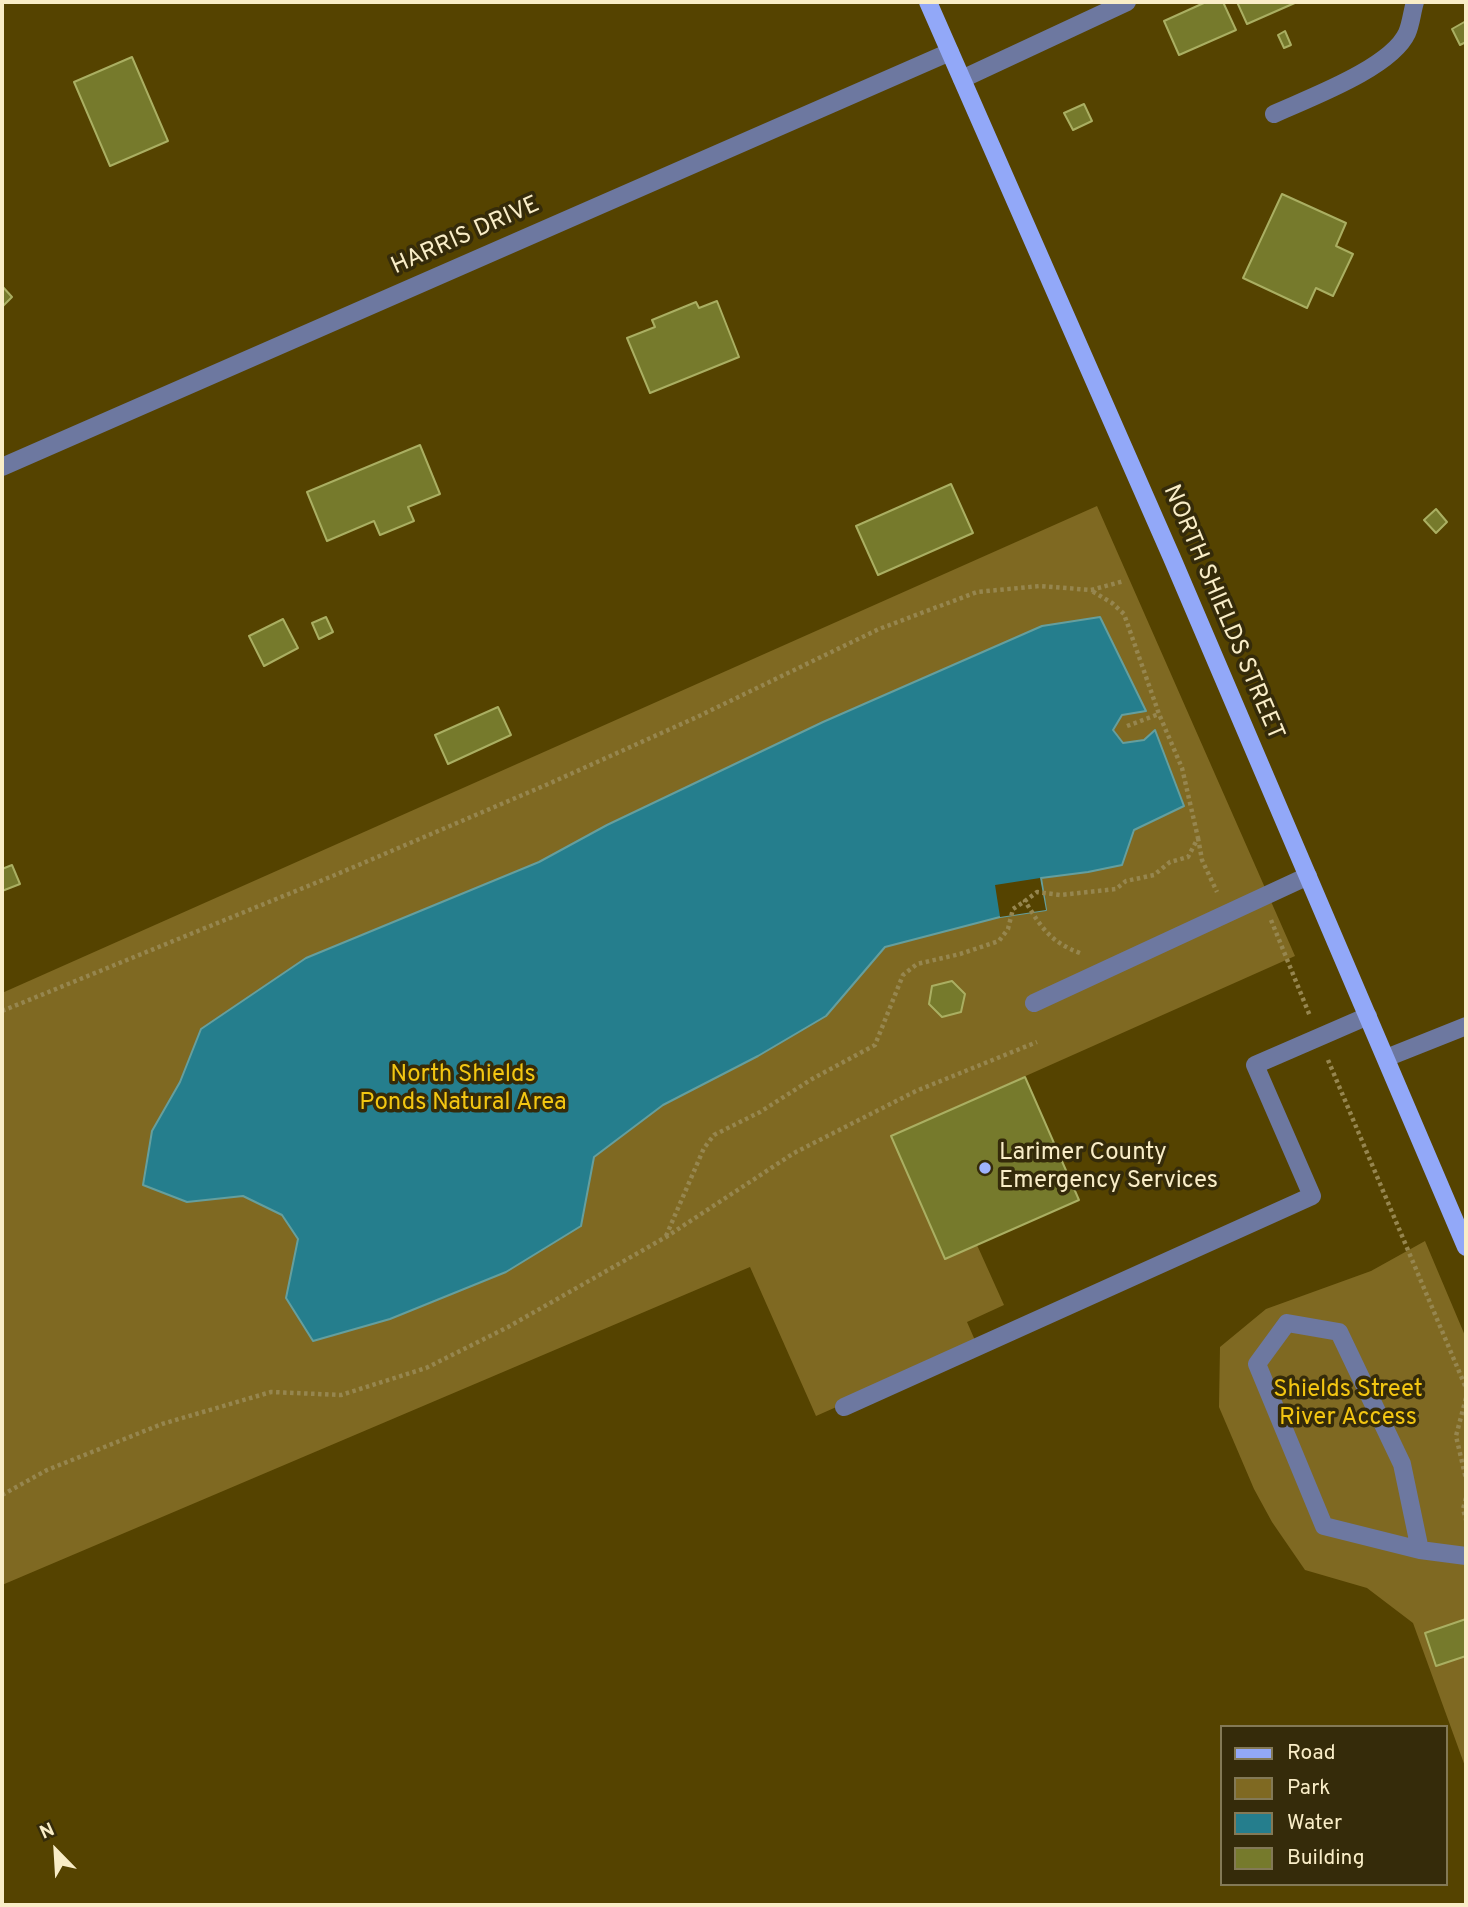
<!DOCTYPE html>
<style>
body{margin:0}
#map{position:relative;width:1468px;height:1907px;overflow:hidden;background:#554300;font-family:Overpass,sans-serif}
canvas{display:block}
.frame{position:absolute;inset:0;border:4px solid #f9edc7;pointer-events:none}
.legend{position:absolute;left:1220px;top:1725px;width:228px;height:161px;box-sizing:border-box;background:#352b0a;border:2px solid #837956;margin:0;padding:9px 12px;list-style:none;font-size:21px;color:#f9edc7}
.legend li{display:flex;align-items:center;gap:14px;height:35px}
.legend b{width:35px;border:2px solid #837956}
.north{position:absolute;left:21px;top:1816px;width:70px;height:70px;-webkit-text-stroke:5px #352b0a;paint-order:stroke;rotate:336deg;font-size:19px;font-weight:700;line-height:28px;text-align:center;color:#f9edc7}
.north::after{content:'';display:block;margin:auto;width:24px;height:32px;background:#f9edc7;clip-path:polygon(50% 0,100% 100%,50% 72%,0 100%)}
</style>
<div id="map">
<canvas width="1468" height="1907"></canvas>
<div class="frame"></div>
<ul class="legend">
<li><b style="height:9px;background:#92a8f8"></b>Road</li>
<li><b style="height:19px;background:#7f6922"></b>Park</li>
<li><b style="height:19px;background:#257e8d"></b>Water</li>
<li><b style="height:19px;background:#767a2c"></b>Building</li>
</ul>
<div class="north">N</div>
</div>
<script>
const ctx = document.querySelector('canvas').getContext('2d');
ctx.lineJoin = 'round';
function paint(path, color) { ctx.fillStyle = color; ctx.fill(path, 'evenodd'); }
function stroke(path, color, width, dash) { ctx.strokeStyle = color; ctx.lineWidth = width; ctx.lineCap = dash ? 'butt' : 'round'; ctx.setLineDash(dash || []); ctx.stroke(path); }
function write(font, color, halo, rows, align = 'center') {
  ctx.font = font + ' Overpass,sans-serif'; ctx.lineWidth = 7; ctx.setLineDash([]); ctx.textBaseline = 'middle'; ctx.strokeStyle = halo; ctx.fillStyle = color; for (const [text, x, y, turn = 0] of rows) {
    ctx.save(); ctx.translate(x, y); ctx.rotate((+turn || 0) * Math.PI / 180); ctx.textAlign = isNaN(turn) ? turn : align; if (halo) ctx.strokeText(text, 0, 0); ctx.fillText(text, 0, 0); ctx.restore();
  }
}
const green = new Path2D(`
 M1097,506l198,450 -404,180 54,122 32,-13 27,60 -37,17 10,23 -161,71 -66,-149 -748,318v-592z
 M1425,1241l41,97v431l-53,-146 -46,-35 -62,-18 -33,-48 -18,-33 -35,-82 1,-60 46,-38 105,-38z`);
const water = new Path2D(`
 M1100,617l46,94 -24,4 -9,15 10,13 21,-3 11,-10 29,76 -50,24 -12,35 -34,7 -47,6 5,32 -46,7 -115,30 -59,69 -68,40 -95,49 -69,52 -13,69 -75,46 -116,47 -77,22 -27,-43 12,-59 -16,-24 -39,-19 -56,6 -44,-17 9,-54 28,-49 21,-53 105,-71 233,-96 68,-37 216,-103 219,-96z`);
const pier = new Path2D(`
 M1040,878l6,32 -46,7 -5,-32z`);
const building = new Path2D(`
 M1206,2h17l13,28 -57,25 -15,-34z
 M1237,2h60l-50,22z
 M1466,21v21l-6,3 -8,-16z
 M1285,31l6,14 -7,3 -6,-13z
 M132,57l36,84 -58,25 -36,-84z
 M1084,104l8,17 -19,9 -9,-17z
 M1282,194l64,29 -10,23 17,8 -20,42 -17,-8 -9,20 -64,-30z
 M2,286l10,11 -10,10z
 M717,301l22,56 -89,36 -23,-55 28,-11 -3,-7 44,-18 3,6z
 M420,445l20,49 -32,13 6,14 -34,14 -6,-14 -47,20 -20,-49z
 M951,484l22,49 -95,42 -22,-49z
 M1436,509l11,13 -11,11 -12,-13z
 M326,617l7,15 -14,7 -7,-16z
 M283,619l15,29 -34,18 -15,-30z
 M498,707l13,28 -63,29 -13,-29z
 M12,865l8,19 -18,7v-22z
 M952,981l13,13 -4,18 -19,5 -13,-13 3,-18z
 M1025,1077l54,123 -134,59 -54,-123z
 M1466,1619v37l-30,10 -11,-33z`);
const path = new Path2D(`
 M1127,726l32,-12
 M1198,838l4,22 15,32
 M1271,920l39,96
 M1080,953c-30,-11 -39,-26 -55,-52l12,-9 23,3 56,-6 10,-8 28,-6 16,-13 18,-5 10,-19 -16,-70 -23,-54 -35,-100 -12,-11 -20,-12
 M2,1011l333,-136 211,-90 151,-68 182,-88 98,-37 63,-6 51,4 33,-9
 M1328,1060l138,328
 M666,1236l38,-88 10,-13 46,-23 52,-33 63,-34 28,-70 14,-11 43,-10 39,-13 9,-12 5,-20 12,-8
 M1466,1398l-10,38 10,43
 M2,1495l45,-25 115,-46 109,-32 70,3 85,-27 82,-41 158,-90 128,-84 122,-62 121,-49
 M1466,1498l-3,11 3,11`);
const minor = new Path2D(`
 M962,79l165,-77
 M1274,114c35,-16 117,-46 133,-81 4,-9 5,-21 8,-31
 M2,467l948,-415
 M1034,1003l274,-127
 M1386,1058l80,-32
 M844,1407l468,-211 -57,-131 113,-49
 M1420,1550l-18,-86 -63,-132 -52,-9 -30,41 67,162 96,24 46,6`);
const major = new Path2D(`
 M928,2l244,556 294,689`);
const markers = [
 [985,1168,7,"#9fb3fd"]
];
const streetNames = [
 ["HARRIS DRIVE",466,237,-24],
 ["NORTH SHIELDS STREET",1222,613,67]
];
const parkNames = [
 ["North Shields",463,1076],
 ["Ponds Natural Area",463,1104],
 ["Shields Street",1348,1391],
 ["River Access",1348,1419]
];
const poiNames = [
 ["Larimer County",999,1154],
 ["Emergency Services",999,1182]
];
paint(green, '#7f6922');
paint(water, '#257e8d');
stroke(water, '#659f9e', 2);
paint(pier, '#554300');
paint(building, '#767a2c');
stroke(building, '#aaaf62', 2);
stroke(path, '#96864f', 4.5, [3.5, 3.5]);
stroke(minor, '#6d78a0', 18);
stroke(major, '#92a8f8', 18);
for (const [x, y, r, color] of markers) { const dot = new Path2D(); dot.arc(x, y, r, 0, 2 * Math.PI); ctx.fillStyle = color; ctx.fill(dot); stroke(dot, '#352b0a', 2.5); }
write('24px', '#f9edc7', '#352b0a', streetNames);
write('24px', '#f3c612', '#352b0a', parkNames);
write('24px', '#f9edc7', '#352b0a', poiNames, 'left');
</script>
